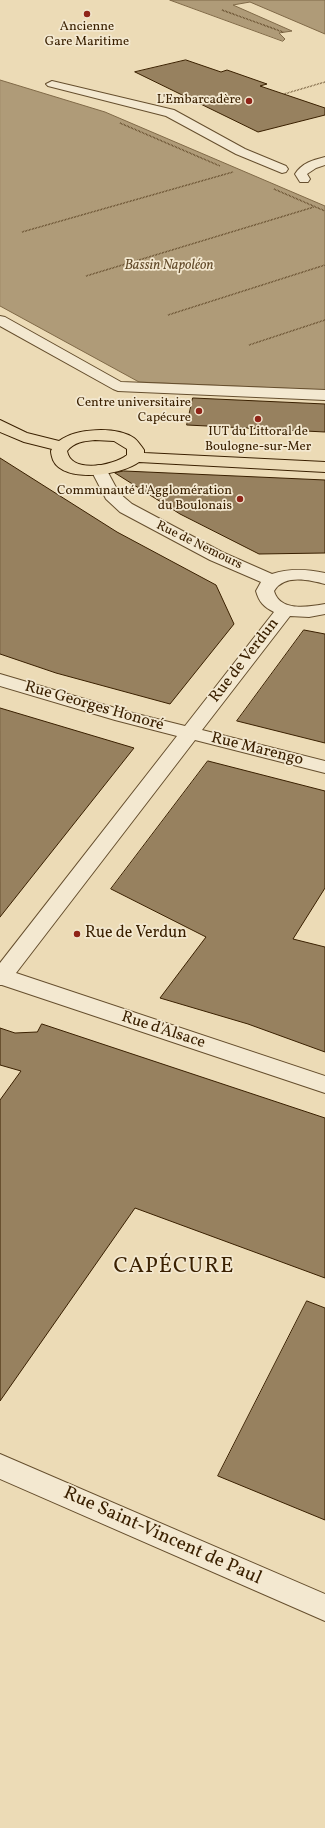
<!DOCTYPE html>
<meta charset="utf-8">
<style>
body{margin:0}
canvas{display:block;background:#ecdbb6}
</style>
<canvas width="325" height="1828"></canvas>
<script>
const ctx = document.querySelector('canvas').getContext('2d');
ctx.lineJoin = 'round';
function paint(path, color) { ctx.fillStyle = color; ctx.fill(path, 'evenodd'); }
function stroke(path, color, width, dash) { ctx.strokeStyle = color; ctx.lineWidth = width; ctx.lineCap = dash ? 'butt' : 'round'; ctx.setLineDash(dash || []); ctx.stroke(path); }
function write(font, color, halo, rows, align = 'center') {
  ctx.font = font + ' Vollkorn,serif'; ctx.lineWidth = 3.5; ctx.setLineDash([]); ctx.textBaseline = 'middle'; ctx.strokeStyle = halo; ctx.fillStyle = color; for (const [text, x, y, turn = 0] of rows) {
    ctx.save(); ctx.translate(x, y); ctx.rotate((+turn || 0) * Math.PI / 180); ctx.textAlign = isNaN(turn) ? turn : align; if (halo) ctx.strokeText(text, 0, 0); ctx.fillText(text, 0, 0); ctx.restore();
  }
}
const water = new Path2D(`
 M170,0h155v34l-75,-32 -17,3 59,26 -13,2 6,6 -2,2z
 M0,80l105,32 220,94v184l-186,-8 -139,-76z`);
const building = new Path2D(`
 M186,60l35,12 6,-2 40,14 -7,2 65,22v7l-67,17 -123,-60z
 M193,398l132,6v28l-138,-7z
 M0,458l117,74 99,53 18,39 -64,80 -114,-31 -56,-19z
 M124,471l201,9v73l-66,1 -79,-40 -65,-41z
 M304,630l21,4v109l-88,-22z
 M0,708l134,40 -134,169z
 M208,761l117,30v97l-32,51 32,8v105l-77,-28 -88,-26 46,-61 -95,-48z
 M42,1024l283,94v160l-190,-70 -135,193v-301l21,-29 -21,-6v-37l15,5 22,-1z
 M307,1301l18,7v212l-107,-44z`);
const path = new Path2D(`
 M222,10l61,22
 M284,94l41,-12
 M120,123l100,43
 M274,189l51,22
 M22,232l211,-60
 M86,276l228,-69
 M168,315l157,-50
 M249,345l76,-25`);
const minor = new Path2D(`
 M52,81l122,29 71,39 41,17 2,3 -2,3 -4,1 -46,-19 -70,-38 -118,-30 -2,-2z
 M325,157v8l-9,3 -9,6 3,5 -2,3h-8l-5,-8c7,-11 18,-14 30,-17z
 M0,316l5,1 116,65 204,8v10l-207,-9 -5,-2 -113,-63z
 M99,465l6,2 14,26 13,11 90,48 50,22c18,-6 35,-5 53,-1v11c-16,-4 -41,-10 -51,7 6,21 34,16 51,13v10l-16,3 -19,-1 -88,114 123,31v12l-130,-33 -179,233 309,103v17l-323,-108h-2v-22l177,-227 -62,-16 -115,-34v-12l129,38 56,14 89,-114c-10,-5 -15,-10 -18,-21l5,-9 -51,-22 -90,-48 -14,-13 -15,-29 2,-3z
 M0,1454l325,140v27l-325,-142z`);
const major = new Path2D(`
 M0,420l27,13 32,8c17,-13 57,-15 75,-3 4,3 7,8 10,12v3l181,9v10l-186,-10c-17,13 -75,22 -86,-2 -1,-3 -2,-6 -2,-9l1,-2 -28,-7 -24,-10zM95,440l19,1 13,8v6c-14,11 -56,19 -60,-4 7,-9 17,-10 28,-11z`);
const markers = [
 [87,14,4,"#8f2418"],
 [249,101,4,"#8f2418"],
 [199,411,4,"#8f2418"],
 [258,419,4,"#8f2418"],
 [240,499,4,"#8f2418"],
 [77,934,4,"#8f2418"]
];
const farPoinames = [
 ["Ancienne",87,28,"center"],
 ["Gare Maritime",87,43,"center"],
 ["L'Embarcadère",241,101],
 ["Centre universitaire",191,404],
 ["Capécure",191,419],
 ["IUT du Littoral de",258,433,"center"],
 ["Boulogne-sur-Mer",258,448,"center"],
 ["Communauté d'Agglomération",232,492],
 ["du Boulonais",232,507]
];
const farStreetnames = [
 ["Rue de Nemours",199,546,26]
];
const farWaternames = [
 ["Bassin Napoléon",169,266]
];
const streetNames = [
 ["Rue de Verdun",245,661,-52],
 ["Rue Georges Honoré",94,707,16],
 ["Rue Marengo",257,750,14],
 ["Rue d'Alsace",163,1031,18]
];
const poiNames = [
 ["Rue de Verdun",85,934]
];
const nearStreetnames = [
 ["Rue Saint-Vincent de Paul",162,1537,24]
];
const nearQuarternames = [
 ["CAPÉCURE",174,1268]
];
paint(water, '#af9b78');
stroke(water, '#806a48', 1);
paint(building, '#97815f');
stroke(building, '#3a2000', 1);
stroke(minor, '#664f2e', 2);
stroke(major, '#3a2000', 2);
stroke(path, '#3a2000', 1.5, [0.5, 1]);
paint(minor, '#f3e8d0');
paint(major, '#ecdbb6');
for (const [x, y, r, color] of markers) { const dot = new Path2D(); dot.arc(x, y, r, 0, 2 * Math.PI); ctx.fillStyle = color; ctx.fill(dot); stroke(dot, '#f3e8d0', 1.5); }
write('13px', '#3a2000', '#f3e8d0', farPoinames, 'right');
write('13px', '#3a2000', '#f3e8d0', farStreetnames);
write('italic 14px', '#634b2a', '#f3e8d0', farWaternames);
write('16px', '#3a2000', '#f3e8d0', streetNames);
write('16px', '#3a2000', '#f3e8d0', poiNames, 'left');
write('19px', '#3a2000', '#f3e8d0', nearStreetnames);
ctx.letterSpacing = '1px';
write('22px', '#3a2000', '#f3e8d0', nearQuarternames);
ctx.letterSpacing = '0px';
</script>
